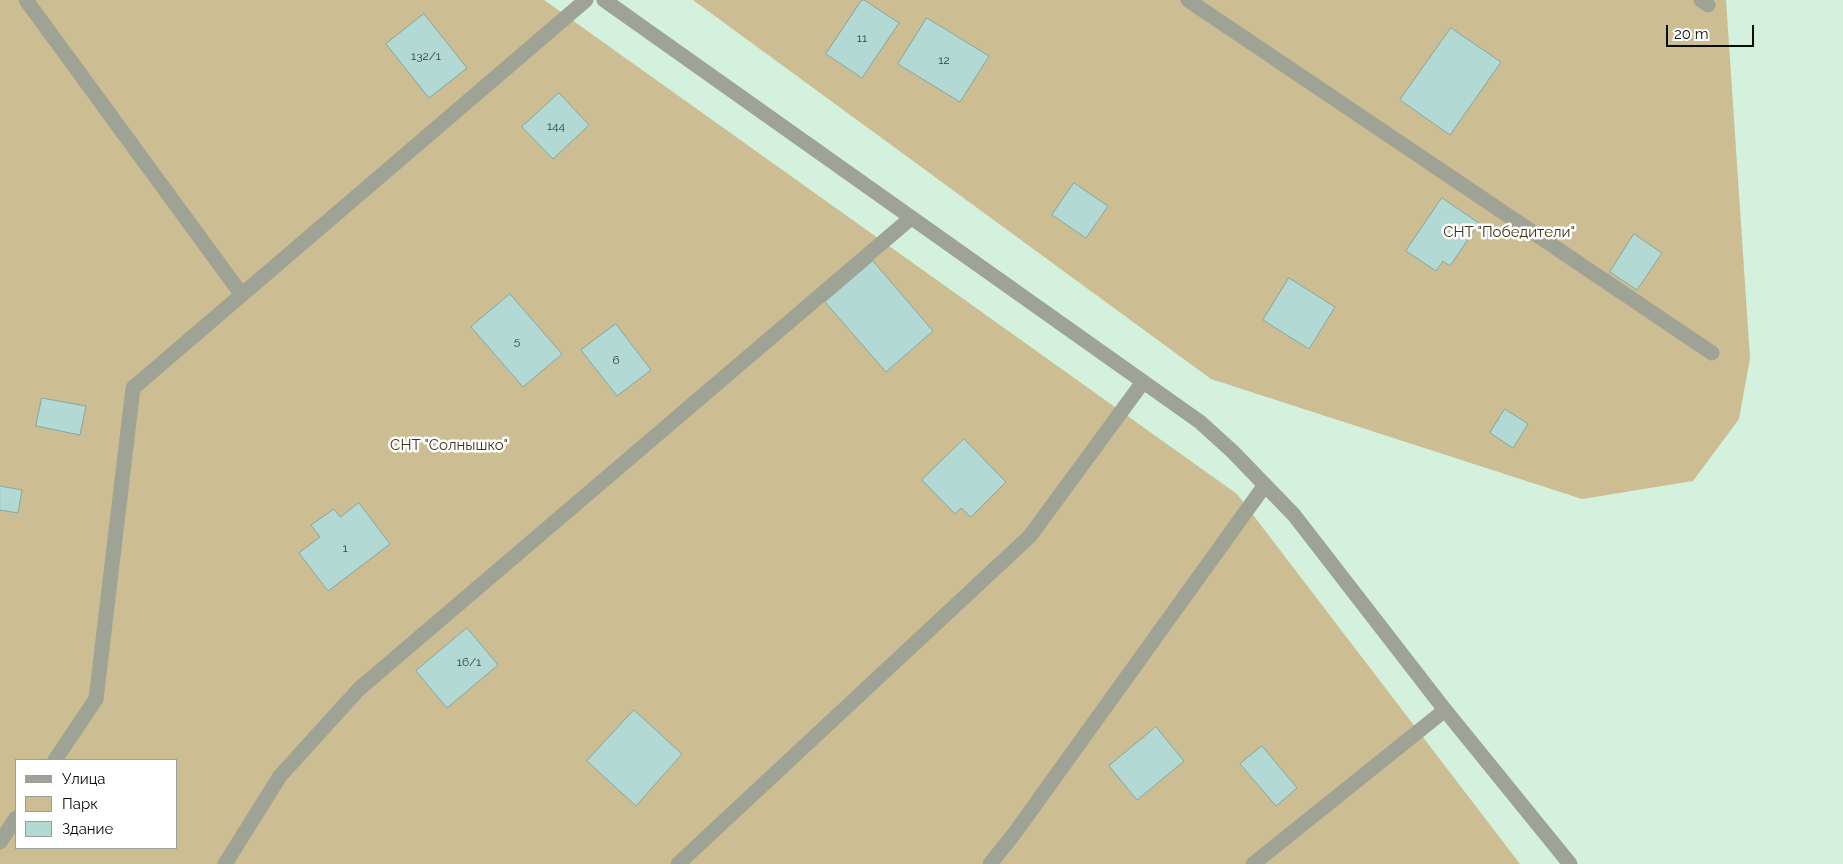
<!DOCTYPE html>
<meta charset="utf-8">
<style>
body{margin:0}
#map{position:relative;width:1843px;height:864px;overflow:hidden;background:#d3f1dc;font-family:Raleway,sans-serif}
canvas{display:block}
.legend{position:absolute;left:15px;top:759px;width:162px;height:90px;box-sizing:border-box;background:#fff;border:1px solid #9b9f9c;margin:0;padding:6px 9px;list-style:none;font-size:15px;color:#050f08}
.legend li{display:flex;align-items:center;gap:10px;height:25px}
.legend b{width:25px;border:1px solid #9b9f9c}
.scale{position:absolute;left:1666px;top:25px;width:88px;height:22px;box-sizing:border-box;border:2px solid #050f08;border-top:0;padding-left:6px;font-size:15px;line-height:18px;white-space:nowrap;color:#050f08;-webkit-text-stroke:4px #fff;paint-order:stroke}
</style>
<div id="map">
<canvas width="1843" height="864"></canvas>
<ul class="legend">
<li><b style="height:6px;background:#9ea396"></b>Улица</li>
<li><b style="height:14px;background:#ccbe92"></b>Парк</li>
<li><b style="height:14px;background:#b3d9d4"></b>Здание</li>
</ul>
<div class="scale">20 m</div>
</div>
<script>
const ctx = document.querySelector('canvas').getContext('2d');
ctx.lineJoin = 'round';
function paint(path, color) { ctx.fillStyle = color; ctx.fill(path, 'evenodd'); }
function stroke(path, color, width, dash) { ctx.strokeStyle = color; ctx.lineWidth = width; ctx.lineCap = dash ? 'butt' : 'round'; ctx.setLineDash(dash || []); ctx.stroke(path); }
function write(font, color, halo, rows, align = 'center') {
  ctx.font = font + ' Raleway,sans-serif'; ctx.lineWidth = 5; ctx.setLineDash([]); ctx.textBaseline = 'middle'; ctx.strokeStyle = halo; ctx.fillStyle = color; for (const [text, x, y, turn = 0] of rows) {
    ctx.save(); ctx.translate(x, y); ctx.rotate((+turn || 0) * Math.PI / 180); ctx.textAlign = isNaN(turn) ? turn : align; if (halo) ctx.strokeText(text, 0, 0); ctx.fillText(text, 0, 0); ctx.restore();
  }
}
const green = new Path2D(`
 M0,0h544l693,494 283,370h-1520zM16,760h160v88h-160z
 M693,0h1033l24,358 -11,61 -46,62 -111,18 -371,-120z`);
const building = new Path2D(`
 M862,0h2l35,23 -37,55 -36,-24z
 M424,14l43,54 -38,30 -43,-54z
 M927,18l62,38 -29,46 -62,-38z
 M1451,28l50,34 -51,73 -50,-35z
 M559,93l30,32 -36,34 -31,-32z
 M1074,183l34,23 -22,32 -34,-23z
 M1442,198l37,25 -29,43 -7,-5 -7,10 -30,-20z
 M1634,234l28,19 -25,37 -27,-18z
 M873,261l60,70 -47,41 -61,-70z
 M1289,278l46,29 -26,42 -46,-29z
 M510,294l52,60 -39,33 -52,-60z
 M616,324l35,46 -34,26 -36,-46z
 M42,398l44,8 -6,29 -44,-9z
 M1505,409l23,15 -15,24 -23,-15z
 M964,439l42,43 -35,35 -10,-9 -6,6 -33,-34z
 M0,486l22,4 -4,23 -18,-3z
 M359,503l31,41 -62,47 -29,-38 21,-16 -9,-12 23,-16 6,8z
 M467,628l31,37 -51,43 -31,-37z
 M634,710l48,44 -46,52 -49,-45z
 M1156,727l28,34 -47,39 -28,-34z
 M1262,746l35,42 -21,18 -36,-42z`);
const lane = new Path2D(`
 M1253,864l192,-154`);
const street = new Path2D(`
 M26,0l216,295
 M604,0l596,422 32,29 62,64 151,195 125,154
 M1188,0l524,353
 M1701,0l7,5
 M55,760l41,-61 37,-311 453,-388
 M0,842l16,-24
 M225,864l55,-88 79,-87 552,-471
 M678,864l352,-328 113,-154
 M990,864l24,-30 251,-349`);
const numberNames = [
 ["11",862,38],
 ["132/1",426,56],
 ["12",944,60],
 ["144",556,126],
 ["5",517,341],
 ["6",616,360],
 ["1",345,548],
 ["16/1",469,662]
];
const parkNames = [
 ["СНТ \"Победители\"",1509,232],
 ["СНТ \"Солнышко\"",449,445]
];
paint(green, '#ccbe92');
paint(building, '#b3d9d4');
stroke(building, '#84a9a4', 1);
stroke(lane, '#9ea396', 15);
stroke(street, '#9ea396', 15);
write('12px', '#30423b', null, numberNames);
write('15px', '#3f3514', '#fff', parkNames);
</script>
